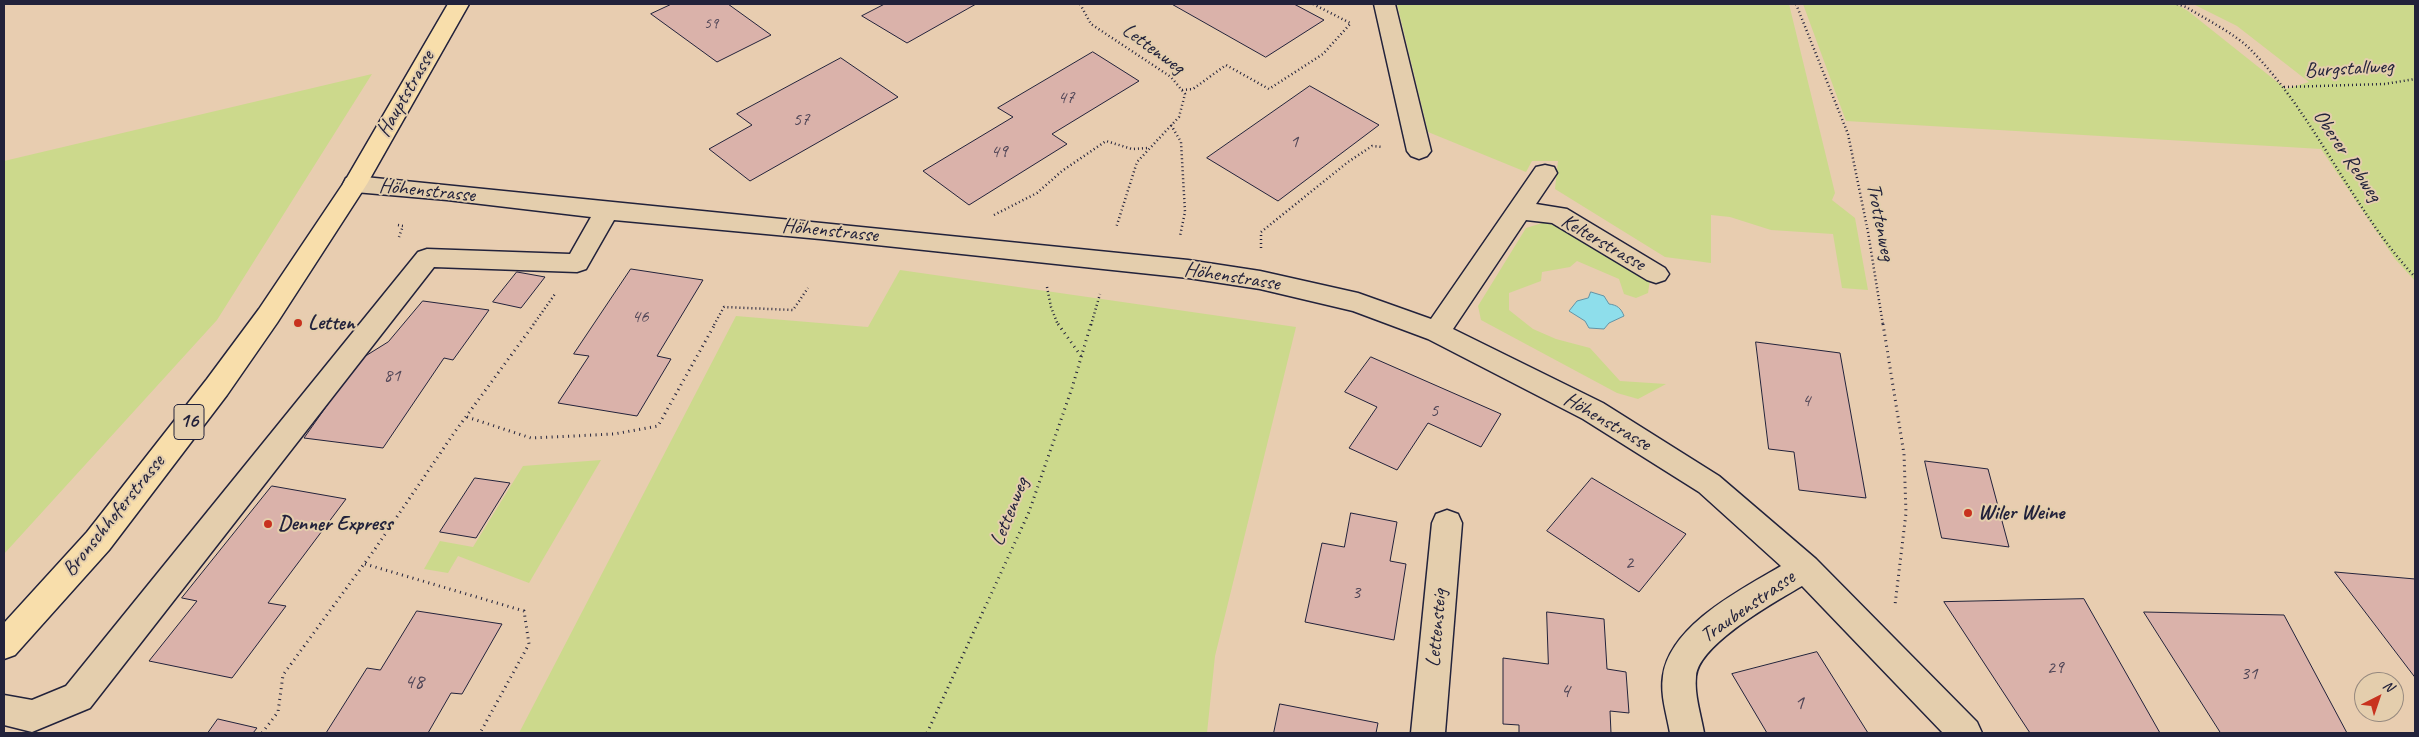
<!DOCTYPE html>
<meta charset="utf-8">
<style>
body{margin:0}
#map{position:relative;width:2419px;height:737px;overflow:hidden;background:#e8cdb0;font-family:Caveat,sans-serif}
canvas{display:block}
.frame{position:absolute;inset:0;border:5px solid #22223b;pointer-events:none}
.north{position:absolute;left:2354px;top:672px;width:50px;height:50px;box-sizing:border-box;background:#e4cead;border:1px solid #96897f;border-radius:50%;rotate:41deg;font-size:14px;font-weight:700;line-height:20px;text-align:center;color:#22223b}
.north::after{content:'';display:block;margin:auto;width:18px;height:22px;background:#c8321e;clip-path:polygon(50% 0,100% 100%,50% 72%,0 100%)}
</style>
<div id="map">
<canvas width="2419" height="737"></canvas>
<div class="frame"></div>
<div class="north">N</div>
</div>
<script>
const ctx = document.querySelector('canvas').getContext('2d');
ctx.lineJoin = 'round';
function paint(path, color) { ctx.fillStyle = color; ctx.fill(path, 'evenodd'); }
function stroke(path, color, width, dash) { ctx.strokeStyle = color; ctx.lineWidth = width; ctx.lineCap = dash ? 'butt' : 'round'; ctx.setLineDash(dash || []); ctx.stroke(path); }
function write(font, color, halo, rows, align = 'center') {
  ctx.font = font + ' Caveat,sans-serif'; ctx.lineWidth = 4; ctx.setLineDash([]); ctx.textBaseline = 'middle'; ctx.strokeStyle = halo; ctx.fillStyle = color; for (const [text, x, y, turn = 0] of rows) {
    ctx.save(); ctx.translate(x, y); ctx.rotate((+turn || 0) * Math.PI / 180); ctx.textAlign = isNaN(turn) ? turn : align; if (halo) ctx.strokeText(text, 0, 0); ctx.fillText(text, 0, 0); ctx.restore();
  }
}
const green = new Path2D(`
 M1397,4h392l46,189 -3,7 23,18 13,72 -26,-2 -9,-54 -62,-4 -41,-13 -19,-2v48l-46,-6 -110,-68 3,-28h-26l-6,11 -98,-40z
 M1803,4h373l12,7 98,78 23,-7 -72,-56 -44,-22h222v277l-20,-22 -74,-110 -475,-28z
 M372,74l-155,246 -213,234v-393z
 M1552,220l98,60 -2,13 -12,5 -12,-4 -5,-15 -42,-18 -7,6 -28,5 -1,9 -32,12v17l24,19 23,10 34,9 30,33 46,3 -28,15 -21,-6 -136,-73 -3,-14 48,-78z
 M900,270l396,57 -81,329 -8,77h-688l217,-417 132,11z
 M601,460l-72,123 -71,-27 -10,17 -24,-4 16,-28 33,6 50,-81z`);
const water = new Path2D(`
 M1591,292l13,4 5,8c8,1 12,4 15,12l-15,7 -5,6 -15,-1 -4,-7 -16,-10 8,-10 11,-3z`);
const building = new Path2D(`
 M672,4h56l43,31 -54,27 -66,-48z
 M885,4h91l-69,39 -45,-27z
 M1172,4h122l30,16 -58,37z
 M1093,52l46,29 -87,53 15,10 -98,61 -46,-34 90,-54 -15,-9z
 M841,58l57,39 -148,84 -41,-32 43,-24 -15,-11z
 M1310,86l69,39 -101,76 -71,-43z
 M631,269l72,11 -46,76 14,3 -34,57 -79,-13 31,-47 -15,-2z
 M517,272l28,5 -24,31 -28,-6z
 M423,301l66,9 -36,50 -9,-2 -61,90 -79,-10 55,-78 29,-18z
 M1756,342l84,11 26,145 -67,-8 -5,-38 -25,-3z
 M1371,357l130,57 -20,33 -53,-24 -31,47 -48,-22 28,-41 -32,-15z
 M1925,461l63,8 21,78 -67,-9z
 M475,478l35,5 -34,55 -36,-6z
 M1592,478l94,56 -47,58 -92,-61z
 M272,486l74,13 -78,104 18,3 -54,72 -83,-17 48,-60 -15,-3z
 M1351,513l46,9 -7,39 16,3 -12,76 -89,-18 17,-79 22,4z
 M2335,572l80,7v98z
 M2084,599l76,134h-130l-86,-131z
 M417,611l85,13 -40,70 -11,-1 -23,40h-102l41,-65 13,2z
 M1547,612l57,7 3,50 19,3 3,41 -19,-2 1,22h-92v-8l-16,-1v-66l45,6z
 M2144,612l140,3 63,118h-126z
 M1817,652l51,81h-101l-35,-59z
 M1280,704l98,19 -2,10h-102z
 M218,719l39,9 -4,5h-45z`);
const pathFar1 = new Path2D(`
 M1080,4l11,20 80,53 14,17 -6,23 -42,45 -21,66
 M1313,4l39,20
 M1796,4l52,130 20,98 15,93
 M2177,4l9,3c19,12 48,26 64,42 66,67 101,159 165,228
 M2284,87l101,-3 30,-5
 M1182,90l11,-1 33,-24 43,24 54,-35 28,-31
 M1171,125l10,17 4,70 -5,24
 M994,215l43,-22 25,-22 44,-30 26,8 17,-1
 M398,225l5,1 -4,11
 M1261,248v-16l87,-70 24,-16 10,1
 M1047,287l4,20 7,18
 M533,325l22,-31
 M714,325l10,-18 69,3 15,-22
 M1091,325l9,-31`);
const path = new Path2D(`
 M1058,324l23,32
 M1883,324l21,130 2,59 -11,92
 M467,417l64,21 83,-4 44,-8 57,-102
 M365,564l159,47 5,33 -49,89
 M262,733l16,-21 5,-37 92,-126 79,-116 80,-109
 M927,733l102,-221 43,-124 19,-64`);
const minor = new Path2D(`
 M1374,4h21l36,147 -4,5 -8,3 -8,-3 -4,-5z
 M1545,165l9,2 3,6 -21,31 31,5 98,59 4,6 -4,6 -9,3 -9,-3 -95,-57 -26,-3 -73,109 150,74 116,73 97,83 161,163 5,11h-39l-141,-147c-27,16 -103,58 -106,90 -2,19 5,39 8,57h-34c-3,-18 -10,-38 -7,-57 7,-51 79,-87 118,-110l-82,-74 -116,-73 -155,-80 -75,-28 -93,-22 -72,-11 -368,-39 -206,-19 -28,49 -9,3 -143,-5 -344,441 -58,24 -28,-7v-30l28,5 34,-14 352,-434 9,-3 143,5 21,-37 -144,-17 -92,-8 -9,-2 -3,-6 3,-6 9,-2 833,84 72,11 98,22 73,26 105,-152z
 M1447,510l11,4 4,9 -17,210h-34l21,-210 4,-9z`);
const major = new Path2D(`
 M448,4h21l-102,180 -90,139 -50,72 -118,155 -94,105 -11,4v-36l83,-91 120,-153 52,-70 86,-128z`);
const markers = [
 [298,323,5,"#c8321e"],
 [1968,513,5,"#c8321e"],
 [268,524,5,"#c8321e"]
];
const farNumbernames = [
 ["59",711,24]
];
const numberNames = [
 ["47",1066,98],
 ["57",801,120],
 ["1",1294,142],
 ["49",999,152],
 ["46",640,317],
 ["81",392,376],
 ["4",1806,401],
 ["5",1434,411],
 ["2",1629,563],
 ["3",1356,593],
 ["29",2055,668],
 ["31",2249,674]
];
const shields = [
 [189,422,30]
];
const shieldNames = [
 ["16",189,422]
];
const streetNames = [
 ["Lettenweg",1153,49,36],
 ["Burgstallweg",2349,69,-3],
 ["Hauptstrasse",406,94,-60],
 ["Oberer Rebweg",2347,156,56],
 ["Höhenstrasse",427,191,6],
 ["Trottenweg",1880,222,79],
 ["Höhenstrasse",830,231,6],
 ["Kelterstrasse",1603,243,30],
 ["Höhenstrasse",1232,277,9],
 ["Höhenstrasse",1607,422,30],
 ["Lettenweg",1010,512,-68],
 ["Bronschhoferstrasse",114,516,-51],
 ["Traubenstrasse",1748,607,-35],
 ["Lettensteig",1437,628,-85]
];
const poiNames = [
 ["Letten",308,323],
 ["Wiler Weine",1978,513],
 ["Denner Express",278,524]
];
const nearNumbernames = [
 ["48",414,682],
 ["4",1565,691],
 ["1",1799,703]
];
paint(green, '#ccd98c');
paint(water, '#8edeeb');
stroke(water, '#6393a5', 1);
paint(building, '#dab2aa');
stroke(building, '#22223b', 1);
stroke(minor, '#22223b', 3);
stroke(major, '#22223b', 3);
stroke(pathFar1, '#22223b', 2.5, [1, 3]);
stroke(path, '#22223b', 3, [1, 4.5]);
paint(minor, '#e4cead');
paint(major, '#f8deab');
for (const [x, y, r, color] of markers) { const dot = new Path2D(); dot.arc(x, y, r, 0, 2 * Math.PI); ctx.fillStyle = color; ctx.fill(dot); stroke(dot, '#e4cead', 2); }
write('16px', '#504657', null, farNumbernames);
write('19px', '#504657', null, numberNames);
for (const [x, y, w] of shields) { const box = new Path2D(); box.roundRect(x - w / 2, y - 17.5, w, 35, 4); ctx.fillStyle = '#e4cead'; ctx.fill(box); stroke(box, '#22223b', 1); }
write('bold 20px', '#22223b', null, shieldNames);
write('21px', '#22223b', '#e4cead', streetNames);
write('bold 21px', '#22223b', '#e4cead', poiNames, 'left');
write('22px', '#504657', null, nearNumbernames);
</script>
